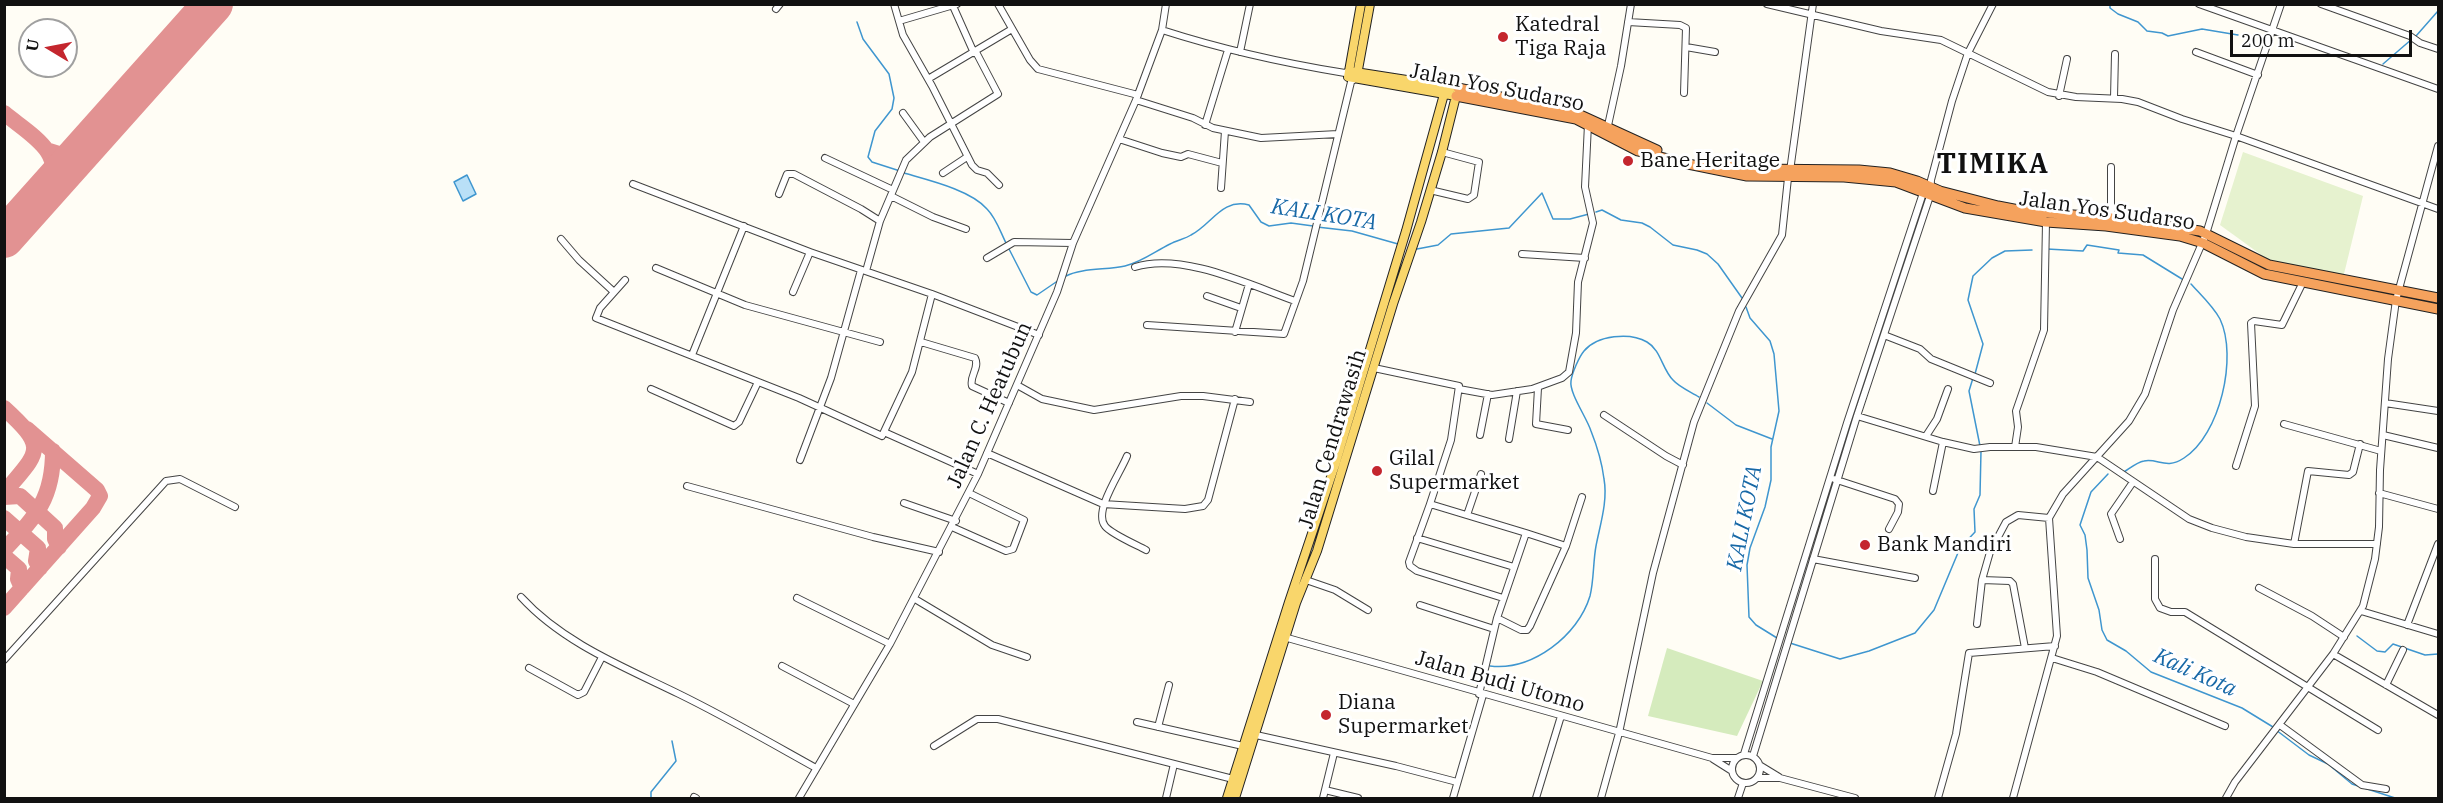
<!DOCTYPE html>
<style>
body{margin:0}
#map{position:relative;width:2443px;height:803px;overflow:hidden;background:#fffdf5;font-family:"IBM Plex Serif",serif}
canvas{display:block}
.frame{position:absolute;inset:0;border:6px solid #111;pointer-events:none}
.north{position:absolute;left:18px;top:18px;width:60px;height:60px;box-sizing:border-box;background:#fff;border:2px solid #a0a0a0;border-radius:50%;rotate:280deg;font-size:16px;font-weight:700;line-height:24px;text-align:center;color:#111}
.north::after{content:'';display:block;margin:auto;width:21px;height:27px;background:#c4262e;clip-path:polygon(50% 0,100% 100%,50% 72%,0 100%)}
.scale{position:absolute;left:2230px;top:30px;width:182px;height:27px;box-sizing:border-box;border:3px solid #111;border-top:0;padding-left:8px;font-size:18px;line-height:21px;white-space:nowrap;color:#111;-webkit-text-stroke:4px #fff;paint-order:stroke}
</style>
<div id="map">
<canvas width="2443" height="803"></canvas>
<div class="frame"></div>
<div class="north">U</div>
<div class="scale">200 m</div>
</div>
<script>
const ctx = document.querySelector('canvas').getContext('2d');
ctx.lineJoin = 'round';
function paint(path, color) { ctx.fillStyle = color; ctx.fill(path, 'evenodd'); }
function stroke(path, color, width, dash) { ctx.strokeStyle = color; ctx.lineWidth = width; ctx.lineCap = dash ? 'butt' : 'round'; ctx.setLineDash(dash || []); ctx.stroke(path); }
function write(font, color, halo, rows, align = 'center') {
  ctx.font = font + ' "IBM Plex Serif",serif'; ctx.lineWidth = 6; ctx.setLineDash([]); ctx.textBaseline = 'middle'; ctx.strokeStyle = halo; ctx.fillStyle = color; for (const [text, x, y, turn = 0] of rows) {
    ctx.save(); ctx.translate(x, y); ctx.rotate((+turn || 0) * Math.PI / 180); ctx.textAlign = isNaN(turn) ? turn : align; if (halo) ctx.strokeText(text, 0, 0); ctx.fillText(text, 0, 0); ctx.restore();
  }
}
const green = new Path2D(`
 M1667,648l96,33 -26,55 -89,-20z`);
const pitch = new Path2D(`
 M2243,152l120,44 -20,82 -72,-16 -51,-37z`);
const water = new Path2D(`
 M467,175l9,19 -13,7 -9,-19z`);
const stream = new Path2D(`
 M2110,4v4l8,6 20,8 9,9 15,2 6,3 34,-7 36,6
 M857,22l6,17 26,35 5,24 -2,11 -17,22 -7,26 4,5 28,9
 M2416,36l22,-25
 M2383,64l29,-25
 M904,173c24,7 67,17 83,36 9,9 13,22 19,34
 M1596,212l6,-2 19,10 21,3 8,4 23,18 24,5 10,4 11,10 24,34
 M1317,227l35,4 46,13
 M1008,247l23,45 6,3 22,-15
 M1417,249l21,-4 13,-11 58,-6 33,-35 11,26h17l19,-5
 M2047,249l36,2 4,-6 32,5 -1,3 25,2 39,24
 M1066,276c15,-8 41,-6 59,-10 17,-4 29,-14 45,-22 7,-4 15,-5 21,-9 21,-11 31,-37 58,-30l12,17 8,4 22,-3 22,3
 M1746,307l4,11 20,23 4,13 5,57 -8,36v33l-6,27 -15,41 -3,17 2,52 7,8 21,13
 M1975,374l8,-30 -15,-44 5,-24 19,-18 13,-7 27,-1
 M1973,378l-4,13 11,55
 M1707,403l29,22 36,14
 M2124,472c5,-3 13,-10 20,-11 14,-3 22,9 40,-3 36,-23 54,-101 36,-139 -7,-13 -20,-25 -29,-35
 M2108,474l-17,18 -11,33 5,10 2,15 1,28 11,32 3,20 5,10 19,11 25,21 91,36 31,19
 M2357,636l20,15 8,1 8,-8 32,11 13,-1
 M1790,643l50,16 29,-8 46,-18 19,-23 26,-62 15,-16 -1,-23 6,-14 1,-44
 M1490,666c42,5 88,-30 100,-70 4,-16 3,-34 6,-50 4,-21 12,-45 8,-67 -2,-16 -7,-33 -13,-48 -4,-13 -22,-38 -20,-50 1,-8 8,-24 13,-30 13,-16 46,-19 63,-9 14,8 15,27 26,38 6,7 18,12 26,17
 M2276,730l33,25 19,9 24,20 43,14
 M651,798v-6l25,-31 -4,-20`);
const taxiway = new Path2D(`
 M4,113c25,21 64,40 44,76
 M49,151l16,5 16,-4
 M4,408c45,41 35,43 0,85
 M4,497l16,-1 35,32v11l4,8
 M4,518l34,30 -2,13 4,7
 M4,550c31,-33 49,-50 49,-99
 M4,556l15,13 -1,10 4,9
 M4,608l89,-100 7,-12 -3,-6 -70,-61`);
const runway = new Path2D(`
 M4,238l209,-234`);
const minor = new Path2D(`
 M894,4l9,31 29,51 40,79 5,5 10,3 12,12
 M998,4l32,56 8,9 100,26
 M1767,4l114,27 60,9 107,52 28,5 46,2 16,3 44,17 54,17 202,73
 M2199,4l239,85
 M2321,4l89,32 10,7 18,6
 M953,6l21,47
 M776,9l4,-5
 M899,21l58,-17
 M1628,22l52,3 6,3 -2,65
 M1162,30c59,19 121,33 183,43l4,-2
 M1686,47l29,5
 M1240,52l10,-48
 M2196,52l62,23
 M928,79l84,-50
 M2059,96l8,-37
 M2114,98l1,-44
 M1136,100l57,18 20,10 48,10 77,-4
 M903,113l21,29
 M1205,125l23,-75
 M1607,130l14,-64 10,-62
 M1119,139l43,14 19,4 7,-3 34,9
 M825,158l68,32
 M1790,171l23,-167
 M943,173l24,-16
 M633,184l177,68 122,42 107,41
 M1221,188l4,-57
 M1430,190l38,9 6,-4 5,-33 -37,-10
 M779,194l8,-20h7l67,35 19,12
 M891,196l42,21 33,12
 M2111,218v-51
 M561,239l18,21 35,32
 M1522,254l63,4
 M987,258l27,-16 59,1
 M1135,267c47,-15 115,18 160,34
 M656,268l89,37 135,37
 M866,271l14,-50 26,-61 24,-23 68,-43 -22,-42
 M625,280l-25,28 -4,10 203,80 83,38 30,-64 20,-78
 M793,292l17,-40
 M1207,296l34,12
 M1147,325l137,9 19,-53 48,-199 5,-4
 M1235,332l14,-48
 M1884,335l36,14 11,10 59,24
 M921,342l54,16c5,10 -6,18 -3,28l37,17
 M692,355l52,-129
 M1374,368l85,18 -8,54 -21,64 96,29 -29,85 -18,76
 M1017,385l25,14 52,11 87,-14h22l47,6
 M1538,388l-2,36 32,6
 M651,389l83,37 5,-4 19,-40
 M1459,389l33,6 40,-6 30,-11 7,-6 7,-39 2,-51 15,-59 -8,-36 3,-63
 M2385,403l53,8
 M1604,415l62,41 17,9
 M1857,416l86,26 31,7 16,-2h46l61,10 92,62 23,9 34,9 48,7h83
 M2284,424l97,27
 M884,432l94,42
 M1480,435l8,-41
 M2383,435l55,13
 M1926,436l11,-17 11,-30
 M1509,439l8,-48
 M2015,447l3,-20 -2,-16 28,-81 2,-108
 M987,453l116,51 82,5 18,-3 5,-6 27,-101
 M1127,456c-6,16 -34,55 -22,70 6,8 32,19 41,24
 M800,460l31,-82 30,-108
 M2236,466l19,-60 -4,-83 3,-2 28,4 21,-43
 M1834,479l61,20 4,5 -1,8 -9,17
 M687,486l186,51 66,15
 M1933,491l10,-49
 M2379,493l59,16
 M904,503l52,18
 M1430,504l-21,58 1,4 7,5 86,27
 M1467,515l14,-41
 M952,527l54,24 7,-2 11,-29 -55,-27
 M1526,533l40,13
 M1417,538l97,29
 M2120,539l-9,-25 22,-32
 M2294,544l14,-73 41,4 4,-3 7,-28
 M1813,559l102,19
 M2155,559v40l5,9 11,4h14l193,118
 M1306,580l29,10 33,20
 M1982,580l28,1 3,3 12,64
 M2259,588l53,28 32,21
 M521,597c42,46 103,70 158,97 47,23 92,49 137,74
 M797,598l93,46
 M915,599l77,46 35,12
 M1420,605l74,24
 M2361,611l77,23
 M1497,618l24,12h6l3,-4 36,-80 16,-49
 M1977,624l5,-44 8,-28 16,-30 12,-7 31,3
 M2407,625l31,-81
 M1284,637l428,121h25
 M2333,654l105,61
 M2052,658l45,14 128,54
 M4,660l162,-179 14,-2 55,28
 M782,666l72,38
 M529,668l49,27 6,-3 18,-35
 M2386,685l17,-35
 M1137,722l106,24
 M2280,725l82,60 24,4
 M1158,727l11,-42
 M1256,735l140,31 61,16
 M934,746l43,-27h21l235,60
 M1744,754l103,-331 77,-233
 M1732 769a14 14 0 1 1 28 0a14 14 0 1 1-28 0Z
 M1753,756l104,-340 73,-220 1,-16 21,-79 16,-48 25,-49
 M1713,759l19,12
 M1761,766l18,11
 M1758,778h22l75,20
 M1325,790l33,8
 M694,797l2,1
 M799,798l91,-154 88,-170 79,-182 16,-49 63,-143 26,-70 4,-26
 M1166,798l8,-34
 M1323,798l11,-45
 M1453,798l30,-103
 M1536,798l25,-82
 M1601,798l18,-65 34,-160 41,-151 45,-111 43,-76 6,-57
 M1738,798l5,-15
 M1938,798l18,-64 13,-81 86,-7
 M2013,798l44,-162 -8,-118 14,-24 66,-73 16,-27 28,-84 33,-76 30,-98 45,-132
 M2226,798l9,-16 98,-128 30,-48 12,-47 4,-32 1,-57 8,-111 8,-59 42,-154`);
const major = new Path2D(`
 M1361,4l-13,73 108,19
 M1357,75l13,-71
 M1227,798l62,-196 46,-137 71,-234 40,-144
 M1235,798l61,-195 21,-52 76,-247 28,-82 21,-70 16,-64 -109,-17`);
const highway = new Path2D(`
 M1458,88l118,25 81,37
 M1456,96l120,23 62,32 45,12 64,13 97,1 52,5 69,26 81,14 60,4 74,10 23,7 61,31 174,35
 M1723,165l29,4 107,1 31,3 27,8 23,10 58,15 26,5 87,7 89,13 69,34 169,33`);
const markers = [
 [1503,37,6,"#c4262e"],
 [1628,161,6,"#c4262e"],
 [1377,471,6,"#c4262e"],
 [1865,545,6,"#c4262e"],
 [1326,715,6,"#c4262e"]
];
const poiNames = [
 ["Katedral",1515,25],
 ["Tiga Raja",1515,49],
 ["Bane Heritage",1640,161],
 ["Gilal",1389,459],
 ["Supermarket",1389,483],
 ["Bank Mandiri",1877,545],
 ["Diana",1338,703],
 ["Supermarket",1338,727]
];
const streetNames = [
 ["Jalan Yos Sudarso",1497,88,11],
 ["Jalan Yos Sudarso",2107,211,8],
 ["Jalan C. Heatubun",990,405,-66],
 ["Jalan Cendrawasih",1333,439,-73],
 ["Jalan Budi Utomo",1500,682,16]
];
const waterNames = [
 ["KALI KOTA",1324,215,9],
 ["KALI KOTA",1745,518,-79],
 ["Kali Kota",2195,673,24]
];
const districtNames = [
 ["TIMIKA",1993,165]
];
paint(green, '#d5ebbd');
paint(pitch, '#e6f2cf');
paint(water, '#b9e0f7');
stroke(water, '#3f96cf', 1.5);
stroke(stream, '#3f96cf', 1.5);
stroke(taxiway, '#e29292', 16);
stroke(runway, '#e29292', 40);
stroke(minor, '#444', 8);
stroke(major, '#222', 10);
stroke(highway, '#222', 11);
stroke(minor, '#fff', 6);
stroke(major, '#f9d66b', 8);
stroke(highway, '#f5a25d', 9);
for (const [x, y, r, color] of markers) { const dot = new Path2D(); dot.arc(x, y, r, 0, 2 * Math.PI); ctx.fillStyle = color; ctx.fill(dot); stroke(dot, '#fff', 2); }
write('21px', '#111', '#fff', poiNames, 'left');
write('21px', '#111', '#fff', streetNames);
write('italic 22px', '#1768a6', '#fff', waterNames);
ctx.letterSpacing = '1.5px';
write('bold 27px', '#111', '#fff', districtNames);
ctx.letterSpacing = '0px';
</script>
